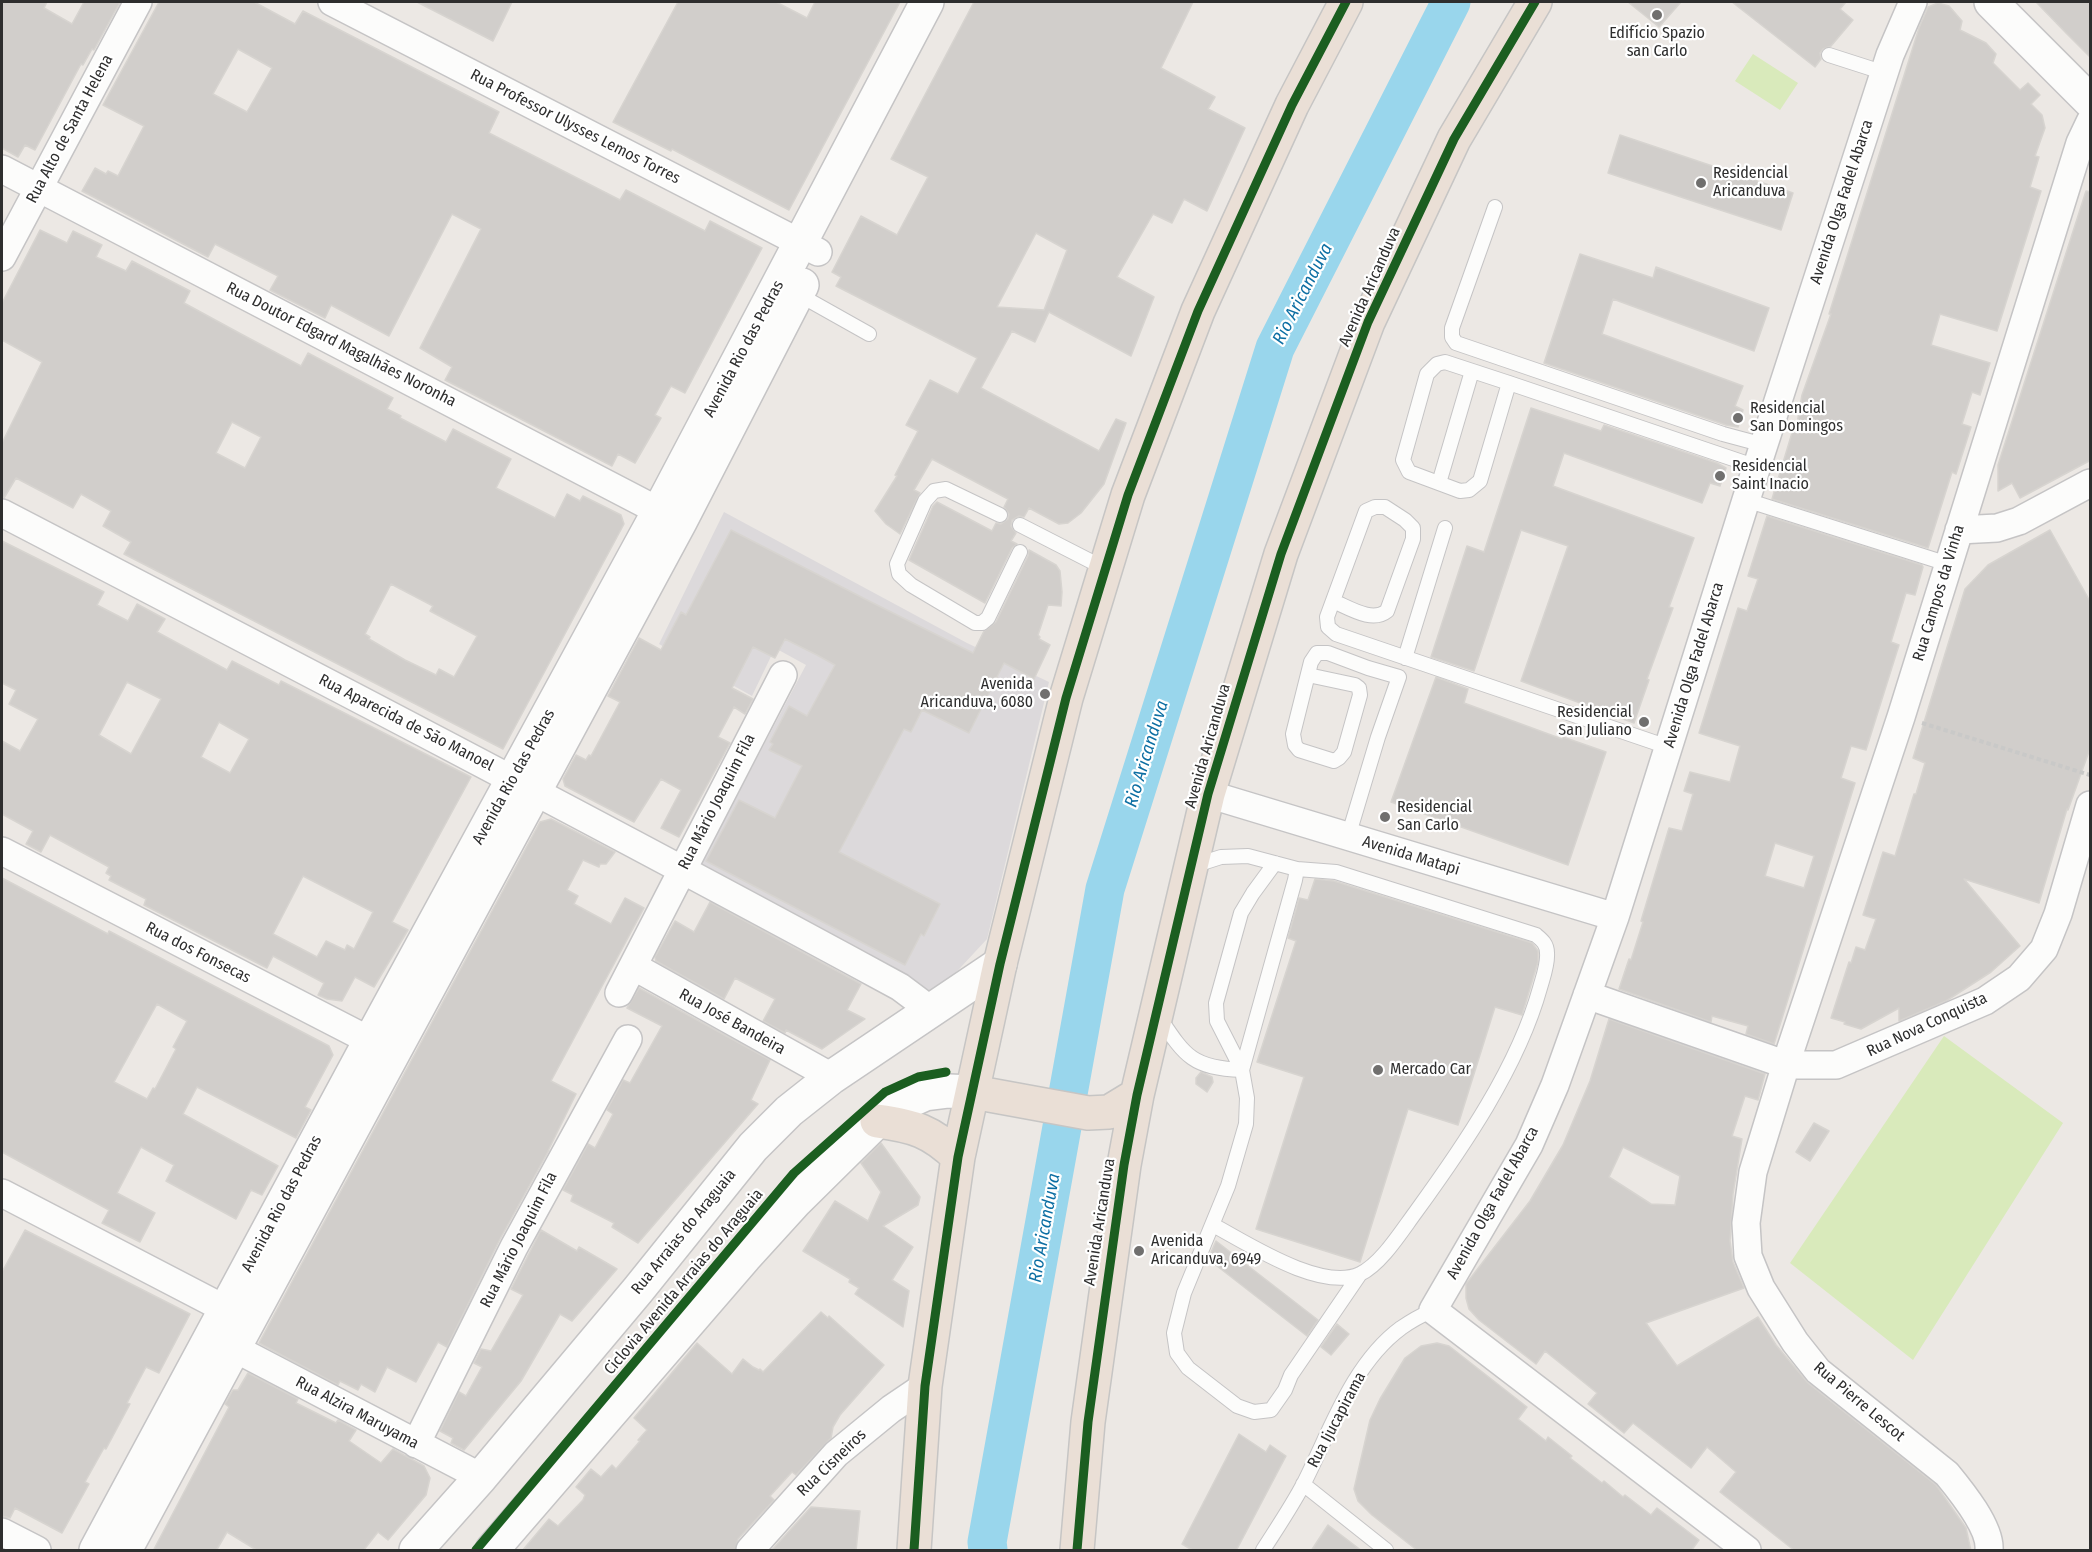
<!DOCTYPE html>
<meta charset="utf-8">
<style>
body{margin:0}
#map{position:relative;width:2092px;height:1552px;overflow:hidden;background:#ece8e4;font-family:"Fira Sans Condensed",sans-serif}
canvas{display:block}
.frame{position:absolute;inset:0;border:3px solid #2e2e2e;pointer-events:none}
</style>
<div id="map">
<canvas width="2092" height="1552"></canvas>
<div class="frame"></div>
</div>
<script>
const ctx = document.querySelector('canvas').getContext('2d');
ctx.lineJoin = 'round';
function paint(path, color) { ctx.fillStyle = color; ctx.fill(path, 'evenodd'); }
function stroke(path, color, width, dash) { ctx.strokeStyle = color; ctx.lineWidth = width; ctx.lineCap = dash ? 'butt' : 'round'; ctx.setLineDash(dash || []); ctx.stroke(path); }
function write(font, color, halo, rows, align = 'center') {
  ctx.font = font + ' "Fira Sans Condensed",sans-serif'; ctx.lineWidth = 4.5; ctx.setLineDash([]); ctx.textBaseline = 'middle'; ctx.strokeStyle = halo; ctx.fillStyle = color; for (const [text, x, y, turn = 0] of rows) {
    ctx.save(); ctx.translate(x, y); ctx.rotate((+turn || 0) * Math.PI / 180); ctx.textAlign = isNaN(turn) ? turn : align; if (halo) ctx.strokeText(text, 0, 0); ctx.fillText(text, 0, 0); ctx.restore();
  }
}
const industrial = new Path2D(`
 M724,512l243,131 82,39 -62,257 -51,55 -236,-128 106,-201 -31,-17 -23,48 -93,-52z`);
const pitch = new Path2D(`
 M1753,54l45,29 -18,27 -45,-29z
 M1944,1036l119,87 -150,237 -123,-97z`);
const river = new Path2D(`
 M988,1550l-1,-8 118,-653 170,-541 176,-346`);
const building = new Path2D(`
 M2,2h45l-3,6 28,16 12,-22h36l-26,48 -2,-1 -9,16 -2,-1 -46,86 -10,-5 -7,12 -16,-9z
 M159,2h95l41,22 8,-13 196,101 -10,21 131,67 6,-10 79,41 5,-10 52,27 -77,145 -14,-7 -16,29 6,3 -26,45 -17,-9 -6,12 -167,-86 7,-13 -32,-19 61,-119 -29,-15 -63,122 -58,-31 -6,13 -55,-28 8,-14 -63,-32 -7,13 -126,-66 13,-23 11,6 2,-3 10,5 26,-50 -41,-21zM238,49l34,19 -25,44 -34,-18z
 M417,2h95l-19,39z
 M678,2h98l31,16 8,-16h85l-111,208 -117,-61 -1,2 -58,-29z
 M974,2h219l-32,66 54,29 -7,12 37,19 -38,83 -23,-12 -12,24 -19,-9 -36,63 37,20 -23,59 -82,-44 -14,30 -23,-11 -31,57 118,63 17,-32 10,4 -22,61 -23,29 -13,10 -9,1 -30,-16 -5,9 -5,-1 -7,4 -1,6 5,7 -5,8 6,3 -5,4 -27,55 -76,-43 24,-54 4,-4 55,29 4,-8 5,1 7,-5 1,-5 -5,-7 4,-8 -76,-40 -18,31 6,3 -20,41 -14,-10 -11,-13 22,-35 -2,-1 23,-44 -12,-6 24,-45 28,14 19,-36 -141,-72 5,-9 -9,-5 29,-56 36,19 31,-58 -37,-18zM1036,233l31,17 -23,60 -47,-3z
 M1628,2h53l-22,25z
 M1732,2h114l-6,7 13,11 -22,26 -8,3 -3,4 1,6 -6,8z
 M2036,2h55v56l-25,-25z
 M1938,3l11,3 13,15 -2,9 26,13 10,11 -3,9 27,27 8,-7 12,12 -9,9 11,11 3,13 -10,28 4,1 -9,30 11,4 -44,140 -57,-17 -9,31 59,18 -10,32 -8,-3 -10,32 9,3 -15,47 -4,-2 -24,76 -156,-49 23,-76 2,1 5,-29 29,-81h-2l90,-286 9,-21z
 M1620,135l173,58 -12,37 -173,-57z
 M2086,191l5,1v268l-71,38 -8,-15 -14,8v-26z
 M40,230l27,13 6,-12 29,14 -6,12 30,14 6,-10 58,30 -6,12 57,31 60,32 7,-13 85,45 -6,11 14,7 -1,2 46,24 7,-13 58,30 -15,29 59,30 12,-24 13,7 3,-5 38,19 3,9 -121,225 -379,-195 7,-12 -28,-16 8,-15 -30,-17 -8,14 -57,-30 -12,20 -2,-1v-54l40,-81 -40,-22v-37zM232,422l29,15 -16,31 -29,-15zM391,584l42,22 -3,5 47,25 -23,41 -15,-8 -3,6 -31,-15 -36,-21 1,-2 -5,-3z
 M1580,254l73,24 3,-11 113,41 -15,43 -141,-52 -11,35 141,52 -8,20 8,4 -5,17 -12,-2 -182,-62z
 M1531,408l70,23 3,-6 113,38 9,5 -6,18 -10,-3 -8,20 -138,-50 -11,33 141,52 -25,69 4,1 -26,71 2,1 -15,43 -113,-42 47,-135 -47,-16 -47,141 -43,-14 36,-111 17,6z
 M1767,516l155,49 1,2 -8,28 -9,-2 -15,49 8,3 -33,105 -15,-4 -10,32 14,5 -81,261 -28,-10 2,-8 -36,-10 -1,6 -92,-33 10,-30 2,1 12,-38 -2,-1 28,-93 13,3 11,-37 -9,-3 6,-19 40,10 10,-36 -41,-13 39,-125 9,3 11,-32 -10,-3zM1775,843l39,13 -10,32 -39,-12z
 M731,530l136,70 106,53 11,-22 12,-9 32,-66 1,-6 27,15 4,6 2,21 -1,14 -13,-1 -10,30 2,2 -1,2 11,6 -16,34 -30,-16 -35,70 -47,-23 -11,22 -7,-3 -65,123 101,52 -16,32 -3,-2 -16,31 -199,-104 33,-61 36,18 27,-52 -33,-16 4,-6 -3,-2 19,-36 18,10 28,-51 -18,-10 -32,-16 -10,19 -22,-11 -21,41 21,11 -8,15 -11,-7 -16,30 12,6 -51,94 -18,-9 20,-38 -20,-11 -27,43 -69,-36 -2,-7 13,-24 10,5 3,-5 2,1 29,-54 -12,-6 31,-58 22,12 20,-38 5,3z
 M2050,530l41,73v143l-23,64 -1,-1 -28,94 -75,-24 56,67 -29,26 -45,29 -47,20v-13l-38,21 -17,-5 1,-2 -14,-4 18,-56 2,1 5,-16 9,3 11,-31 -13,-4 20,-63 12,4 19,-62h2l9,-31 -12,-5 52,-169 23,-24z
 M2,541l102,51 -7,13 31,16 9,-17 28,15 -8,13 70,38 5,-9 47,24 2,-4 190,96 -79,145 16,8 -34,57 -19,-10 -13,24 -15,-2 -9,-4 6,-12 -51,-27 -6,12 -123,-63 2,-6 -37,-19 2,-4 -5,-3 3,-6 -59,-32 -9,17 -15,-8 7,-13 -31,-17v-73l18,10 18,-32 -29,-15 7,-14 -14,-7zM127,682l34,17 -30,55 -32,-19zM219,722l30,17 -19,34 -29,-16zM303,876l70,36 -19,37 -7,-4 -2,5 -19,-9 -9,16 -44,-23z
 M1436,677l32,12 -4,14 98,36 1,-2 43,15 -38,113 -177,-63z
 M551,819l64,33 -9,12h-6l-1,3 -16,-7 -16,30 11,6 -4,8 37,20 14,-26 19,10 -93,173 25,13 -28,57 1,-1 -49,89 -53,108 -9,-5 -22,40 -29,-15 -12,25 -14,-8 -3,6 -18,-9 -2,4 -79,-42 281,-521z
 M2,878l106,56 1,-3 220,115 4,9 -28,52 6,3 -15,28 -99,-51 -14,27 95,52 -16,29 -11,-5 -15,29 -70,-38 8,-16 -33,-18 -24,46 38,20 -15,29 -38,-19 7,-13 -107,-58zM157,1004l30,17 -14,26 3,2 -21,40 -2,-1 -6,11 -33,-17z
 M1315,879l19,2 198,62 6,8v11l-16,53 -27,-8 -37,118 -50,-16 -48,153 -104,-33 48,-152 -47,-15 39,-121 -8,-3 11,-40 9,2z
 M710,902l151,82 -14,26 18,9 -43,30 -36,-19 -1,3 -22,-12 12,-22 -40,-21 -11,21 -68,-38 -1,-4 20,-36 19,11z
 M639,988l131,72 -19,40 7,4 -120,139 -26,-16 2,-4 -43,-22 2,-6 -10,-5 25,-46 7,4 18,-34 -6,-4 16,-30 7,3 32,-57 -35,-18z
 M1609,1019l156,55 -7,26 -13,-4 -13,40 10,3 -9,55 -3,47 3,21 11,26 -98,35 31,43 81,-49 18,28 32,38 128,102 30,43 5,23h-176l-75,-59 16,-20 -29,-25 -16,21 -58,-45 -9,10 -36,-29 9,-11 -27,-22 -25,-20 -9,13 -57,-44 -10,-11 -3,-11v-14l64,-83 33,-56 27,-64zM1623,1147l57,29 -5,29 -24,-1 -42,-27z
 M1201,1072l11,5 1,5 -6,10 -11,-8v-6z
 M1814,1123l15,8 -19,30 -14,-9z
 M881,1143l39,54 -2,8 -35,21 30,21 -21,33 17,11 -6,36 -48,-33 4,-6 -10,-6 1,-3 -47,-28 32,-50 33,20 13,-29 -20,-29z
 M25,1230l165,84 -31,59 -13,-6 -19,36 3,1 -24,45 -2,-1 -19,34 4,2 -27,49 -47,-25 -5,10 -8,-2v-244z
 M541,1230l36,21 2,-4 38,22 -45,52 -12,-7 -39,67 -57,69 -13,-7 2,-5 -13,-7 19,-39 7,4 16,-29 -8,-4 7,-14 10,2 32,-56 -12,-6z
 M1216,1241l102,79 -11,16 -99,-77z
 M821,1312l7,6 1,-2 55,49 -44,50 -7,12 -2,11 -35,37 -4,-3 -22,24 4,4 -36,39 -3,12h-213l27,-32 9,7 25,-26 2,-5 -9,-8 15,-18 10,8 11,-12 4,4 24,-28 -2,-1 9,-10 -13,-12 63,-75 35,31 11,-15 10,8 6,3 1,-1 3,3z
 M1337,1324l12,10 -18,21 -10,-8z
 M1437,1343l12,3 78,61 -9,12 28,22 2,-4 24,19 -2,2 32,25 2,-2 19,16 2,-2 26,20 6,-7 42,32 -8,11h-273l-46,-36 -14,-14 -4,-12 16,-69 10,-21 25,-41 16,-12z
 M248,1373l50,26 -2,4 40,20 2,-3 18,10 -7,11 32,22 12,-14 31,17 6,12 -4,17 -38,45 -10,-8 -15,19h-105l-31,-19 -11,19h-63l76,-144 -4,-3 8,-14h5z
 M1239,1434l27,18 4,-7 16,11 -50,95h-42l-12,-7z
 M811,1507l49,4 -4,40h-85z
 M1328,1525l34,26h-51z`);
const path = new Path2D(`
 M1922,723l168,52`);
const lane = new Path2D(`
 M1829,55l56,18
 M1495,207l-43,121v9l4,6 267,91 41,11
 M796,293l73,41
 M1509,383l-64,-21 -8,2 -10,10 -24,86 6,12 51,19 9,-1 11,-9 29,-98 248,84
 M1439,483l33,-112
 M1746,500l202,64
 M1000,515l-54,-26 -12,2 -9,10 -28,63 2,10 12,11 64,38h7l6,-5 32,-66
 M1020,525l86,44
 M1333,601c17,7 39,22 54,10l26,-72v-11l-8,-8 -20,-13h-10l-9,4 -39,106 1,10 8,7 332,113
 M1405,658l40,-130
 M1308,675l47,10 4,3 1,7 -16,57 -5,6 -5,3 -35,-11 -4,-5 -2,-11 18,-72 6,-9h11l40,15 31,9 -21,60 -30,100
 M1275,863l-22,30 -12,20 -25,90 1,18 25,49 5,28 -1,26 -18,62 -44,107 -10,40 3,20 11,15 49,38 17,6 17,-2 14,-20 6,-15 69,-101
 M1193,866l28,-9 27,-1 49,13 39,3 200,63c6,5 11,9 11,18 1,11 -4,24 -7,35 -22,79 -77,159 -125,225 -14,19 -34,51 -55,61 -39,18 -113,-31 -147,-49
 M1159,1017c26,39 33,51 83,53
 M1242,1070l53,-190 2,-11
 M1303,1484l83,66
 M1263,1550c14,-22 29,-44 41,-67 26,-51 48,-119 97,-155 10,-7 21,-13 32,-18`);
const street = new Path2D(`
 M332,2l486,250
 M2,169l674,351
 M2,257l136,-255
 M2,513c300,156 600,312 898,474l32,24
 M1959,530l38,-2 22,-7 71,-38
 M1208,794l407,123
 M2,851l386,199
 M633,966l199,111
 M619,993l164,-318
 M1587,995l200,70h49l149,-64 34,-23 25,-29 14,-35 32,-109
 M2,1193l223,116
 M234,1348l247,129
 M416,1444l98,-197 114,-208
 M2,1532l35,18
 M750,1550l86,-96 55,-45 34,-23
 M1747,1550l-314,-240 96,-165 26,-60 60,-168 131,-417 144,-445 23,-53
 M1989,1550c2,-22 -28,-59 -42,-76l-129,-103 -23,-29 -34,-54 -13,-32 -2,-33 7,-51 38,-124 110,-331 179,-574 10,-21`);
const secondary = new Path2D(`
 M1991,2l99,99
 M96,1550l274,-509 289,-530 268,-509
 M125,1550l555,-1028 122,-237
 M416,1550l65,-73 157,-187 115,-143 36,-36 43,-34 168,-113
 M492,1550l253,-293 51,-56 81,-80 17,-13 31,-14 24,-3 24,1`);
const highway = new Path2D(`
 M973,1092l115,21 21,-1 28,-17
 M877,1121c37,5 54,10 81,36
 M914,1550l11,-164 33,-229 42,-193 66,-266 62,-203 70,-184 94,-206 54,-103
 M1077,1550l11,-128 36,-257 13,-70 71,-301 73,-240 87,-232 86,-183 81,-137`);
const cycleway = new Path2D(`
 M476,1550l318,-377 91,-81 33,-15 28,-5
 M914,1550l11,-164 33,-229 42,-193 66,-266 62,-203 70,-184 94,-206 54,-103
 M1077,1550l11,-128 36,-257 13,-70 71,-301 73,-240 87,-232 86,-183 81,-137`);
const markers = [
 [1657,15,6,"#706f6e"],
 [1701,183,6,"#706f6e"],
 [1738,418,6,"#706f6e"],
 [1720,476,6,"#706f6e"],
 [1045,694,6,"#706f6e"],
 [1644,722,6,"#706f6e"],
 [1385,817,6,"#706f6e"],
 [1378,1070,6,"#706f6e"],
 [1139,1251,6,"#706f6e"]
];
const poiNames = [
 ["Edifício Spazio",1657,34,"center"],
 ["san Carlo",1657,52,"center"],
 ["Residencial",1713,174],
 ["Aricanduva",1713,192],
 ["Residencial",1750,409],
 ["San Domingos",1750,427],
 ["Residencial",1732,467],
 ["Saint Inacio",1732,485],
 ["Avenida",1033,685,"right"],
 ["Aricanduva, 6080",1033,703,"right"],
 ["Residencial",1632,713,"right"],
 ["San Juliano",1632,731,"right"],
 ["Residencial",1397,808],
 ["San Carlo",1397,826],
 ["Mercado Car",1390,1070],
 ["Avenida",1151,1242],
 ["Aricanduva, 6949",1151,1260]
];
const streetNames = [
 ["Rua Professor Ulysses Lemos Torres",575,127,27],
 ["Rua Alto de Santa Helena",70,129,-62],
 ["Avenida Olga Fadel Abarca",1842,202,-72],
 ["Avenida Aricanduva",1370,287,-66],
 ["Rua Doutor Edgard Magalhães Noronha",341,345,27],
 ["Avenida Rio das Pedras",744,349,-62],
 ["Rua Campos da Vinha",1939,593,-73],
 ["Avenida Olga Fadel Abarca",1694,665,-73],
 ["Rua Aparecida de São Manoel",406,723,27],
 ["Avenida Aricanduva",1208,746,-74],
 ["Avenida Rio das Pedras",514,777,-61],
 ["Rua Mário Joaquim Fila",717,802,-63],
 ["Avenida Matapi",1411,856,17],
 ["Rua dos Fonsecas",198,953,27],
 ["Rua José Bandeira",732,1022,29],
 ["Rua Nova Conquista",1927,1025,-25],
 ["Avenida Olga Fadel Abarca",1493,1203,-61],
 ["Avenida Rio das Pedras",282,1204,-62],
 ["Avenida Aricanduva",1100,1222,-81],
 ["Rua Arraias do Araguaia",684,1232,-51],
 ["Rua Mário Joaquim Fila",519,1240,-63],
 ["Ciclovia Avenida Arraias do Araguaia",684,1282,-50],
 ["Rua Pierre Lescot",1859,1402,40],
 ["Rua Alzira Maruyama",357,1413,28],
 ["Rua Ijucapirama",1337,1420,-62],
 ["Rua Cisneiros",832,1463,-44]
];
const waterNames = [
 ["Rio Aricanduva",1303,294,-63],
 ["Rio Aricanduva",1147,754,-73],
 ["Rio Aricanduva",1045,1228,-80]
];
paint(industrial, '#dcd9db');
paint(pitch, '#d9eabb');
stroke(river, '#99d6ec', 39);
paint(building, '#d1cecb');
stroke(building, '#d7d4d0', 1.5);
stroke(lane, '#c5c4c5', 16);
stroke(street, '#c5c4c5', 30);
stroke(secondary, '#c5c4c5', 36);
stroke(highway, '#c6c5c4', 36);
stroke(path, '#c9c9c8', 4, [4.5, 3]);
stroke(lane, '#fcfcfb', 14);
stroke(street, '#fcfcfb', 27);
stroke(secondary, '#fcfcfb', 33);
stroke(highway, '#eadfd6', 33);
stroke(cycleway, '#1b5e20', 9);
for (const [x, y, r, color] of markers) { const dot = new Path2D(); dot.arc(x, y, r, 0, 2 * Math.PI); ctx.fillStyle = color; ctx.fill(dot); stroke(dot, '#fff', 2); }
write('16px', '#2e2e2e', '#fff', poiNames, 'left');
write('16px', '#2e2e2e', '#fff', streetNames);
write('italic 18px', '#0d6fa3', '#fff', waterNames);
</script>
